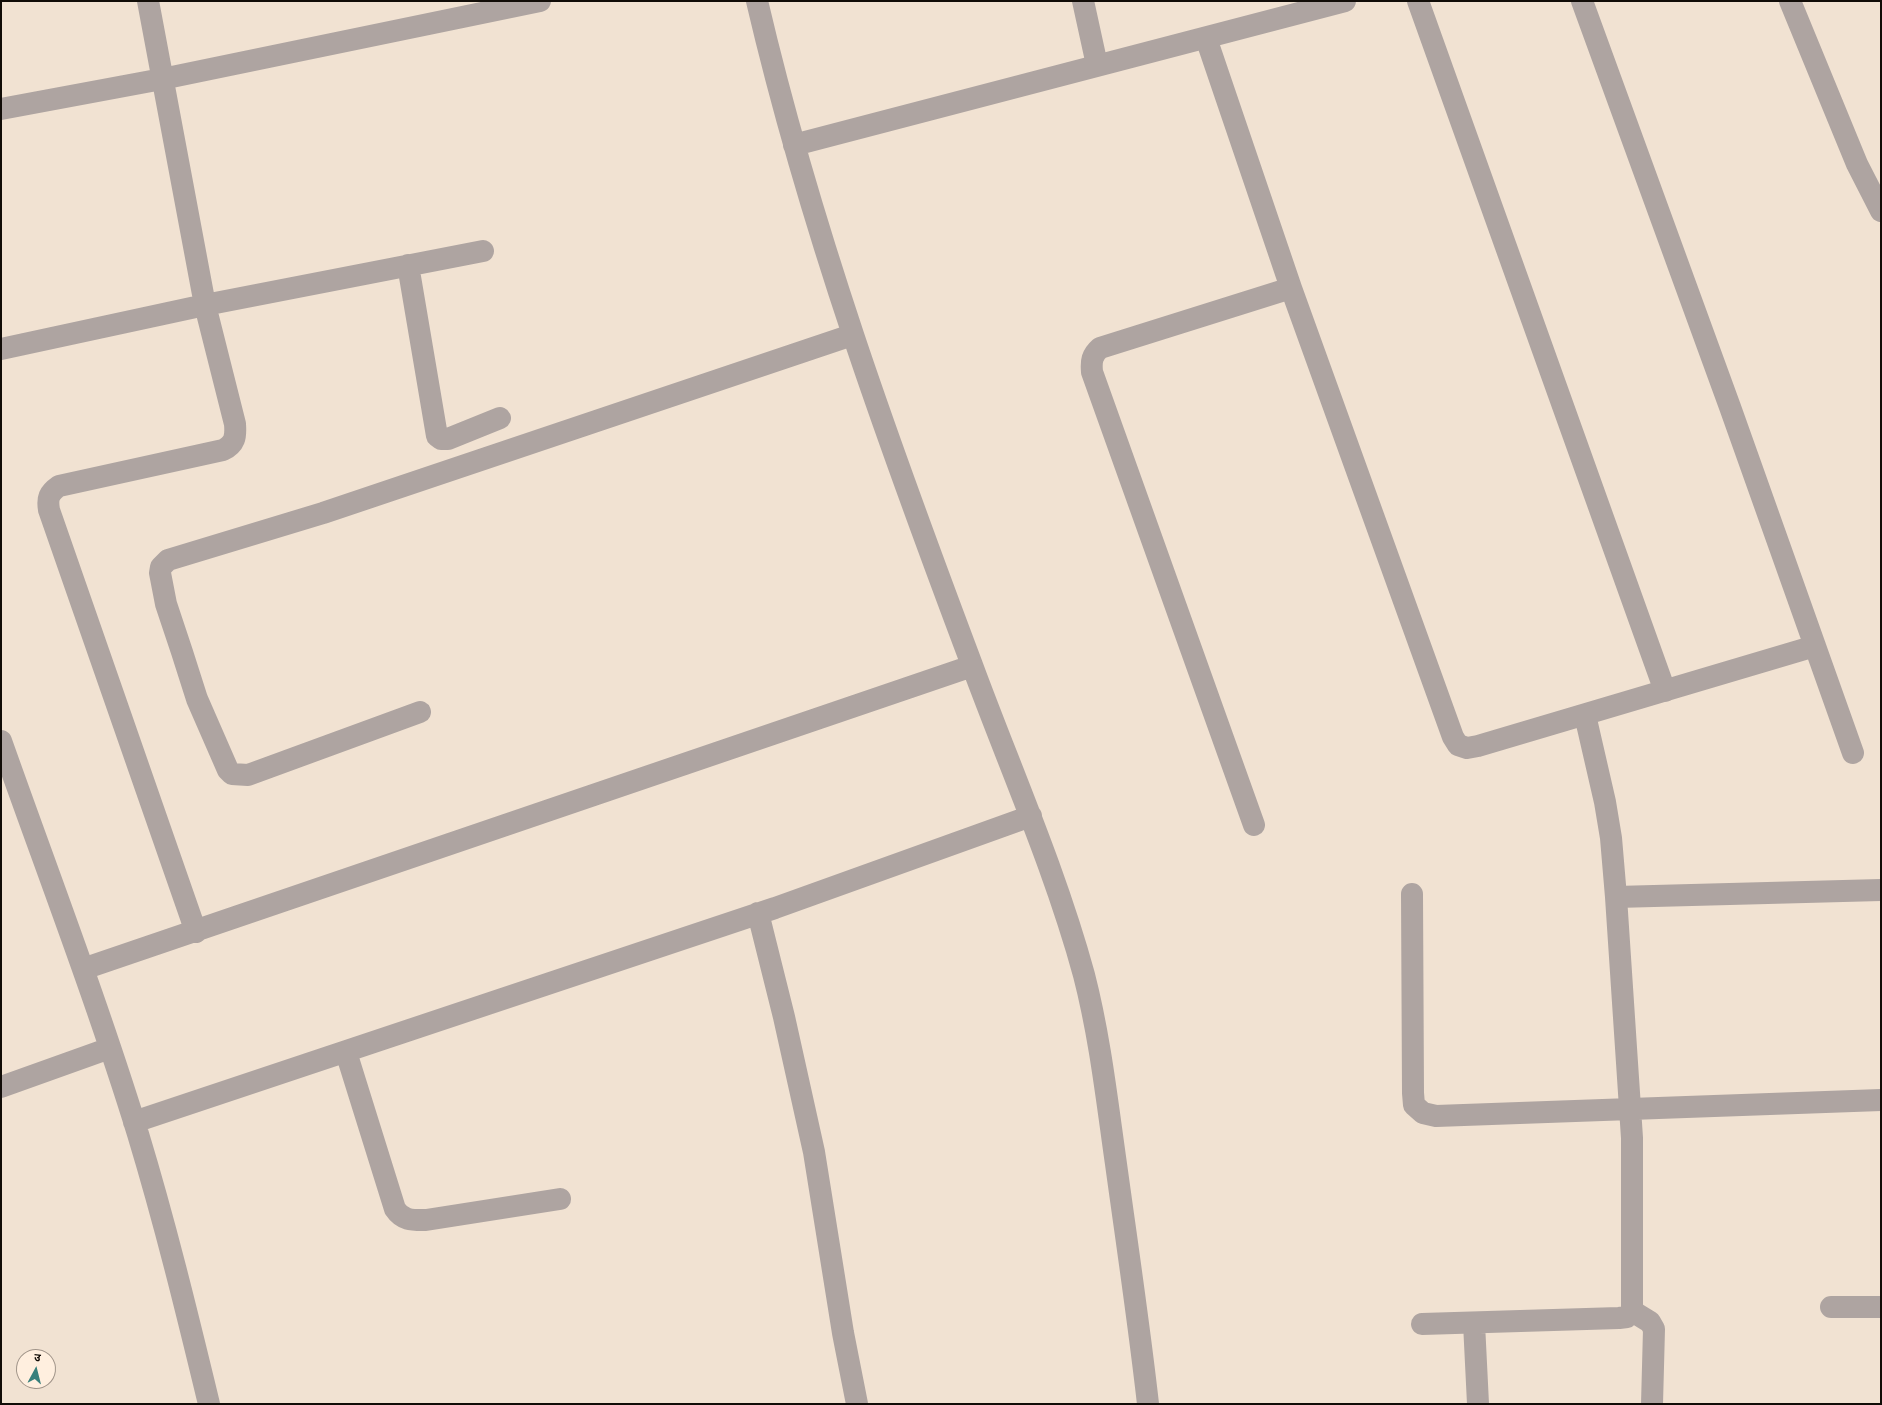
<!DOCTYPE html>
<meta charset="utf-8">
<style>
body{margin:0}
#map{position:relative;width:1882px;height:1405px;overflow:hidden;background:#f1e2d2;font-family:"Source Serif 4","Noto Sans Devanagari",serif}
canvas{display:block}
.frame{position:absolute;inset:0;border:2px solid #110c07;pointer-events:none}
.north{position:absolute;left:16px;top:1349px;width:40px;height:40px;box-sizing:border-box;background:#ffefdf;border:1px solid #a09489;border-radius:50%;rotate:7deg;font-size:11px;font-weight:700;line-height:16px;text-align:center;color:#110c07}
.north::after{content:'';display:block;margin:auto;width:14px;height:18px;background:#38807c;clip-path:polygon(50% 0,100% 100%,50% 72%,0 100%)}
</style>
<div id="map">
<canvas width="1882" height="1405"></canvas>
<div class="frame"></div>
<div class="north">उ</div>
</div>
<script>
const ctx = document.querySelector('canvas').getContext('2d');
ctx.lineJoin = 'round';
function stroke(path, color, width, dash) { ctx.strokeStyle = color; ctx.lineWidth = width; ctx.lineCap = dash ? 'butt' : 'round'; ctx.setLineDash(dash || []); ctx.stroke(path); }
const street = new Path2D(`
 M148,1l57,304 30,119c1,13 0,20 -12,26l-164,36c-10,7 -12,12 -10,24l147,422
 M757,1c53,227 133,446 215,664 38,103 83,204 112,310 16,62 23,126 32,189 11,80 23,160 32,240
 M1083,1l14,64
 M1418,1l247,690
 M1582,1l148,406 123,346
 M1790,1l67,163 24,47
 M1206,38l85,250 162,449 5,8 9,3 11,-2 337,-100
 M1,109l161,-30 378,-78
 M794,145l551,-144
 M408,265l29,171 4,3h7l52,-21
 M1,349l204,-44 278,-54
 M420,712l-172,63 -16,-1 -4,-4 -31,-71 -15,-47 -16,-48 -6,-31 1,-6 7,-7 155,-47 529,-178
 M1,741c46,130 96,260 137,393 27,89 49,179 71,270
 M1254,825l-162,-453c-1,-11 0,-17 8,-24l191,-60
 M1412,894l1,199 1,12 9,8 13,3 445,-16
 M1616,897l265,-7
 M758,913l26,104 30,135 29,181 14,71
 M83,969l889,-303
 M346,1052l49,157c8,12 18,11 31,11l134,-21
 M1,1087l109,-39
 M134,1122l641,-214 256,-92
 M1831,1307h50
 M1632,1311l18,11 4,7 -2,75
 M1474,1323l4,81
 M1422,1324l197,-6 8,-1 5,-6v-173l-16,-241 -5,-59 -6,-36 -20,-87`);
stroke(street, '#aea4a1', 22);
</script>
